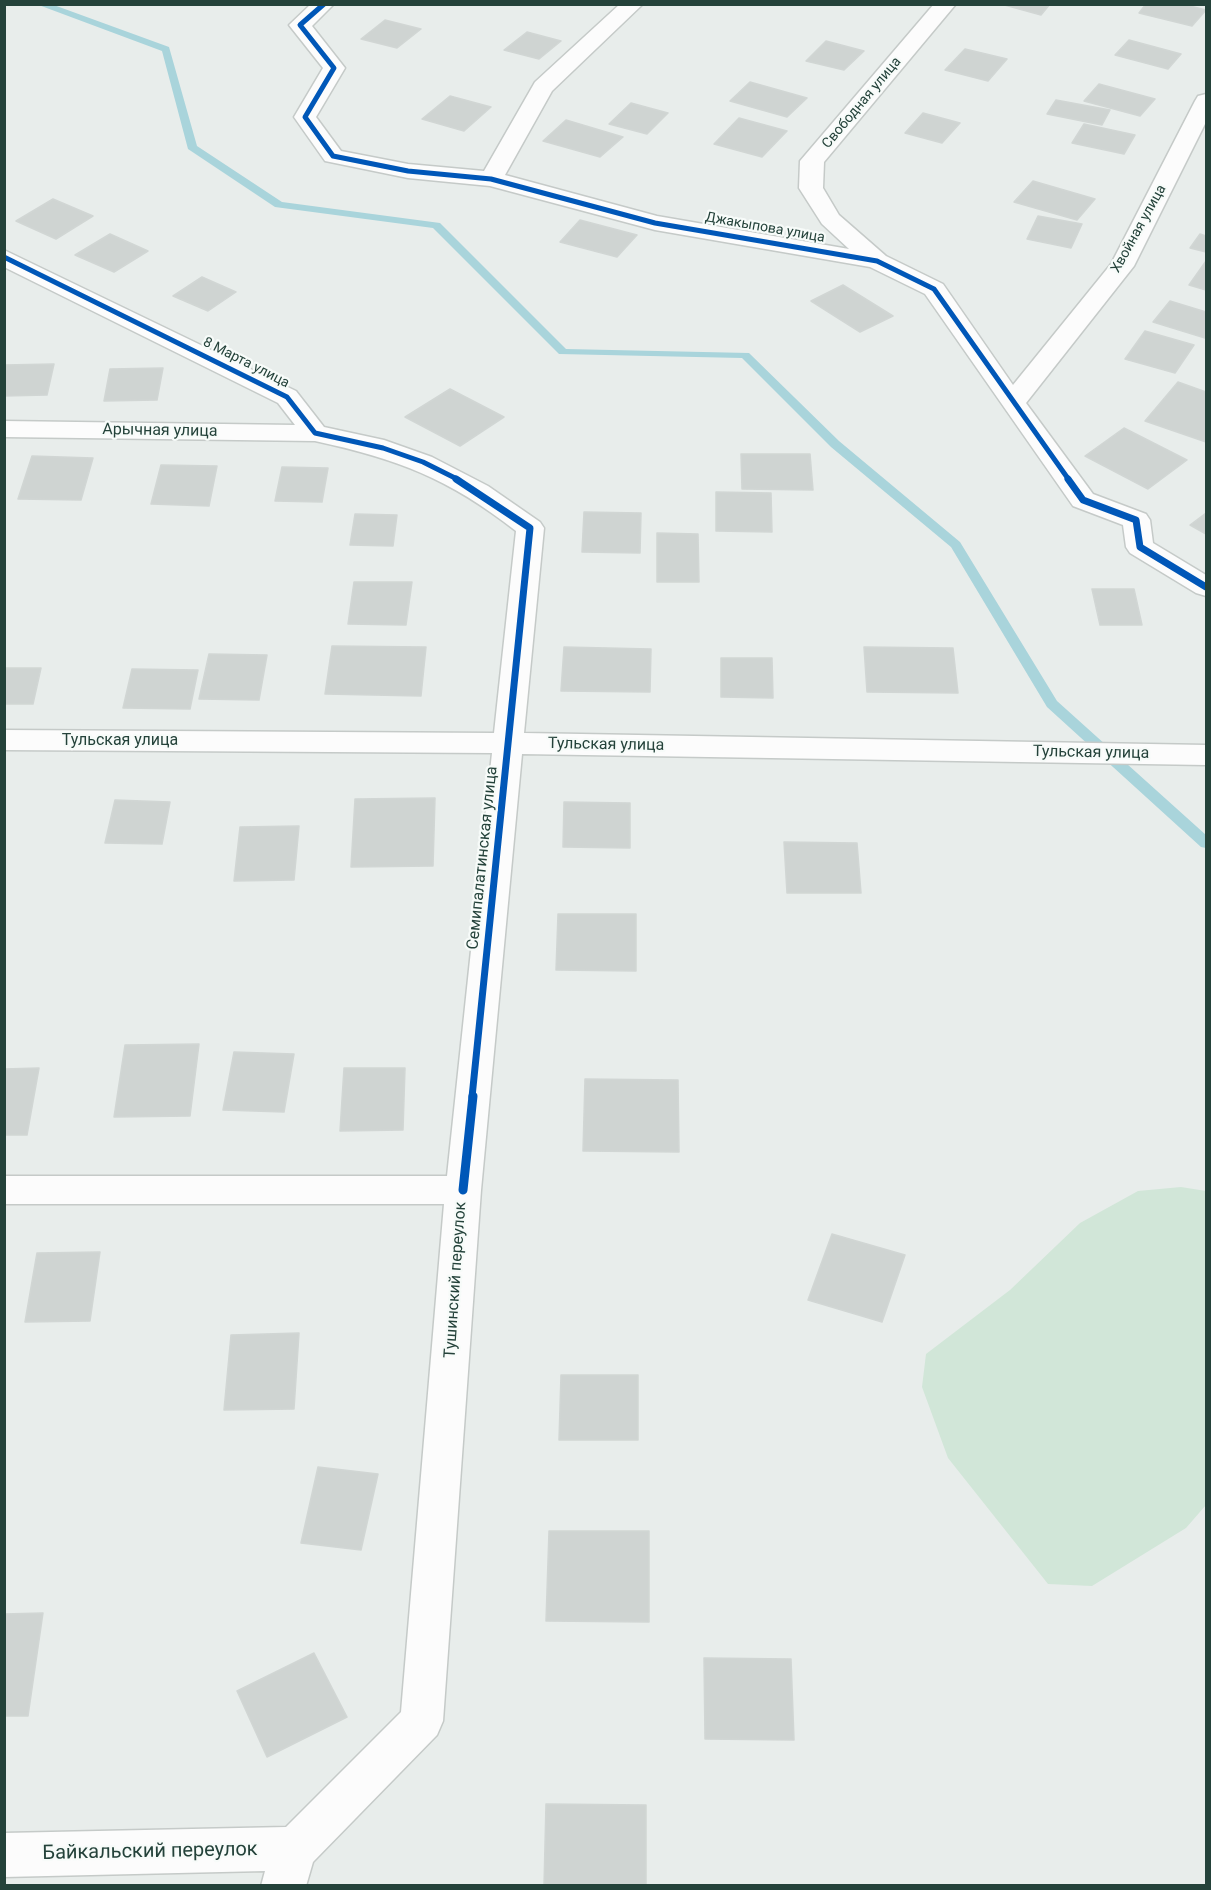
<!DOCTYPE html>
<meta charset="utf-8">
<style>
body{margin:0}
#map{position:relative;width:1211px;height:1890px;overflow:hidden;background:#e8edeb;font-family:Roboto,sans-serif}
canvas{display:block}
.frame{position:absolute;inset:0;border:6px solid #24423a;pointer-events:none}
</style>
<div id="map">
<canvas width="1211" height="1890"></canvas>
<div class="frame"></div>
</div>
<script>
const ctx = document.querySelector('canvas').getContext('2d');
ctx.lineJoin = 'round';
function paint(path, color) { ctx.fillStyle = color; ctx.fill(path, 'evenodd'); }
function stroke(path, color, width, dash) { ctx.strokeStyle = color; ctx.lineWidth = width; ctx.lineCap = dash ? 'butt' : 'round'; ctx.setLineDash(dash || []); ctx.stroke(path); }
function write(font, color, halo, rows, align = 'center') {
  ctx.font = font + ' Roboto,sans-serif'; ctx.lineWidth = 4.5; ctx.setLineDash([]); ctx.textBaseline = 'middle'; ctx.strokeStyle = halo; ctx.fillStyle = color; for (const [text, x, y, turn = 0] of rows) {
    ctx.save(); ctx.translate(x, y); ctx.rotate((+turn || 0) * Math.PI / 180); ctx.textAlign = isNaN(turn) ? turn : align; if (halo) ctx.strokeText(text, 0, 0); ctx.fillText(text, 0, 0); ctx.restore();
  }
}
const green = new Path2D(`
 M1181,1187l25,4v314l-20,23 -94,58 -44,-2 -100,-126 -26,-71 4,-33 84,-64 70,-67 58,-32z`);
const stream = new Path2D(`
 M36,4h15l118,43 28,99 85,56 158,21 126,126 183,4 90,88 121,101 97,159 149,134v13l-5,-1 -154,-140 -96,-160 -120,-100 -89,-89 -183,-4 -126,-126 -158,-21 -87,-58 -26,-98z`);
const building = new Path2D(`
 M1001,4h49l-9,11z
 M1146,4h36l24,6 -14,16 -53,-13z
 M385,20l36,9 -24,19 -36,-9z
 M527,32l34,9 -22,18 -35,-9z
 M1129,40l52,14 -13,15 -53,-14z
 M826,41l38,10 -20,19 -38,-9z
 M965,49l42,10 -19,22 -43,-11z
 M750,82l57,16 -20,19 -57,-16z
 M1099,84l56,15 -15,17 -56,-15z
 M450,96l41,11 -27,24 -42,-12z
 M1056,100l54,10 -8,15 -55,-11z
 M631,103l37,10 -21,21 -38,-10z
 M923,113l37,10 -18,20 -37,-10z
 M739,118l48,13 -25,26 -48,-13z
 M566,120l57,17 -23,20 -57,-16z
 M1084,124l51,11 -11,19 -52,-11z
 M1033,181l62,18 -18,21 -63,-18z
 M53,199l40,17 -37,23 -40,-18z
 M1038,216l44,8 -11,24 -44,-9z
 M580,220l57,15 -20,22 -57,-15z
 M110,234l38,17 -34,21 -39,-17z
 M1200,234l6,2v16l-16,-4z
 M1206,261v29l-17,-5z
 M202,277l34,15 -28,19 -35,-15z
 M843,285l50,31 -33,16 -49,-31z
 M1170,301l36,11 -1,26 -52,-16z
 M1145,331l49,14 -19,28 -50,-14z
 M54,364l-7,31 -43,1v-31z
 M163,368l-6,32 -53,1 6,-32z
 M1178,382l28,10v50l-61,-21z
 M450,389l54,28 -44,29 -55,-29z
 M1124,428l63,32 -39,29 -63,-33z
 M741,454h69l3,36 -71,-1z
 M32,456l61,2 -12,42 -63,-1z
 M161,465l56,1 -8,40 -58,-2z
 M282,467l46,1 -6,34 -47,-1z
 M716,492l55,1 1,39 -56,-1z
 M584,512l57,1 -1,40 -58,-1z
 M1206,513v21l-16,-9z
 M355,514l42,1 -4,31 -43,-1z
 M657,533l41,1 1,48h-42z
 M354,582h58l-6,43 -58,-1z
 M1092,589h42l8,36h-42z
 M332,646l94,1 -5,49 -96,-2z
 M564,647l87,2 -1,43 -89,-1z
 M864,647l89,1 5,45 -91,-1z
 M209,654l58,1 -8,45 -60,-1z
 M721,658h51l1,40 -52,-1z
 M4,668h37l-8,36h-29z
 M132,669l66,1 -8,39 -67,-1z
 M435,798l-2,68 -82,1 4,-68z
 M115,800l55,2 -8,42 -57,-1z
 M564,802l66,1v45l-67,-1z
 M299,826l-5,54 -60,1 6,-54z
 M784,842l73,1 4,50h-74z
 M558,914h78v57l-80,-1z
 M199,1044l-9,72 -76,1 11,-72z
 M234,1052l60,2 -10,58 -61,-2z
 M39,1068l-12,67h-23v-66z
 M344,1068h61l-2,62 -63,1z
 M585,1079l93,1 1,72 -96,-1z
 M832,1234l73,21 -23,67 -74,-22z
 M100,1252l-10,69 -65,1 12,-69z
 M299,1333l-5,76 -70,1 7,-75z
 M561,1375h77v65h-79z
 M318,1467l60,7 -17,76 -60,-7z
 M549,1531h100v91l-103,-1z
 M43,1613l-15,103h-24v-102z
 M314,1653l33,64 -80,40 -30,-66z
 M704,1658l87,1 3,81 -89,-1z
 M546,1804l100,1v81h-102z`);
const street = new Path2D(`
 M311,4h23l-22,22 33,42 -29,49 25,34 67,13 76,7 51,-89 85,-78h23l-91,87 -47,84 152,41 192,33 -27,-25 -23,-36 1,-27 134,-157h22l-132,158 -1,26 16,27 47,41 57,28 70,101 98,-121 84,-163 3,-5 8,-2v28l-72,144 -108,137 67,91 53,20 4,6 3,23 53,32v21l-10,-3 -66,-40 -4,-6 -3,-22 -50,-19 -148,-212 -55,-27 -215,-37 -165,-44 -82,-8 -83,-17 -31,-44 29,-49 -34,-43z
 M4,250l292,141 28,36 60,13 48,17 56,29 52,36 4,6 -20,205 682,12v20l-684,-11 -41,436 -38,531 -6,14 -124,127 -7,24h-45l4,-15 -261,6v-44l282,-6 115,-115 43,-508h-440v-28h443l45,-423 -488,-3v-20l490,3 22,-202c-68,-53 -118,-72 -201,-90l-311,-4v-16l291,4 -17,-22 -274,-136z`);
const cyclewayFar2 = new Path2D(`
 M324,4l-24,21 34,43 -29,49 28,39 75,15 83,8 164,44 222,38 57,28 135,191
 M4,257l283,140 28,36 68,15 40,14 36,18`);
const cyclewayFar1 = new Path2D(`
 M456,479l74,49 -58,569
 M1068,479l15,21 53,20 4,27 66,40`);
const cycleway = new Path2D(`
 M463,1190l10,-94`);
const farStreetnames = [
 ["Свободная улица",862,103,-50],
 ["Джакыпова улица",765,228,10],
 ["Хвойная улица",1139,229,-61],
 ["8 Марта улица",246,363,27]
];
const streetNames = [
 ["Арычная улица",160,431,1],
 ["Тульская улица",120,741],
 ["Тульская улица",606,745,1],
 ["Тульская улица",1091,753,1],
 ["Семипалатинская улица",483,858,-84],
 ["Тушинский переулок",456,1280,-86]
];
const nearStreetnames = [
 ["Байкальский переулок",150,1852,-1]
];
paint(green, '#d1e6d8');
paint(stream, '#a9d4db');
paint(building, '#cfd4d2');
stroke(building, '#d1d6d4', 1.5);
stroke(street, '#c5cac8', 3);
paint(street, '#fcfcfc');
stroke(cyclewayFar2, '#0057b8', 5);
stroke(cyclewayFar1, '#0057b8', 7);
stroke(cycleway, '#0057b8', 9);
write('14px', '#24423a', '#f7fbf9', farStreetnames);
write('16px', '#24423a', '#f7fbf9', streetNames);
write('20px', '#24423a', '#f7fbf9', nearStreetnames);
</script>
